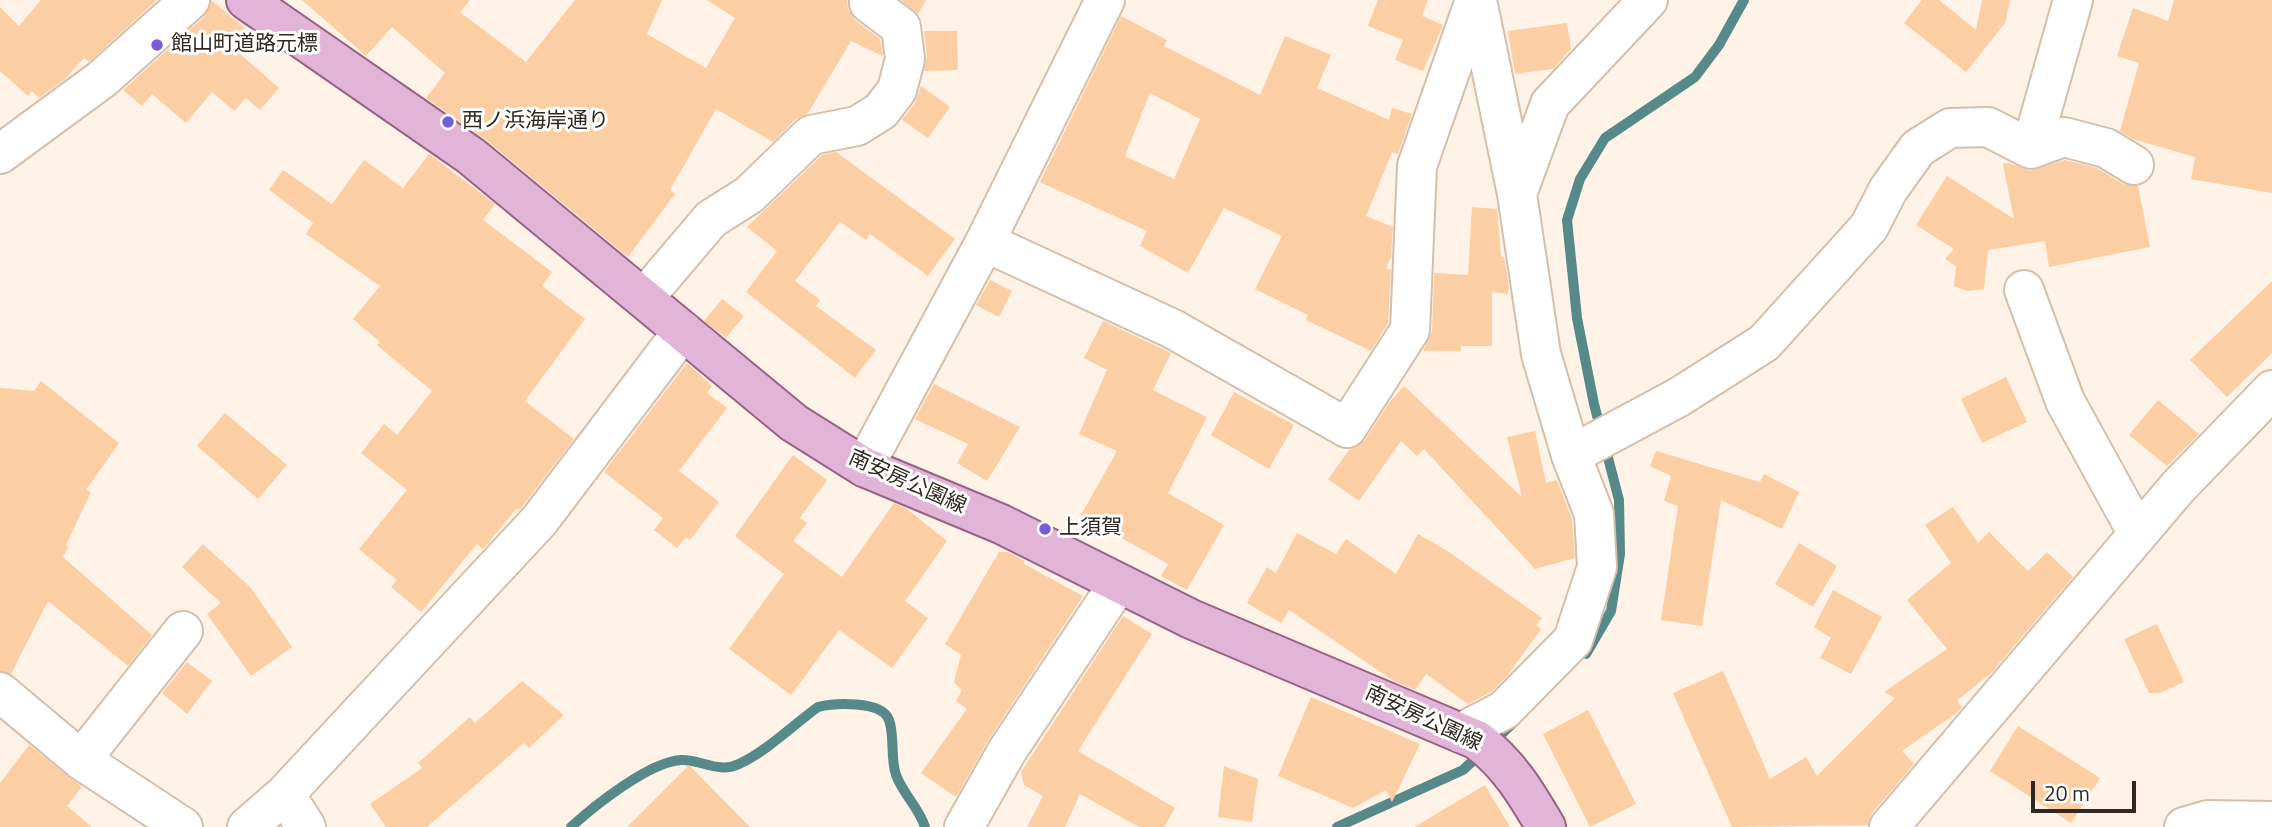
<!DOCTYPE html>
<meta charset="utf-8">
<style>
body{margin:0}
#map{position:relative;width:2272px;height:827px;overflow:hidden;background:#fff2e6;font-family:"Titillium Web",sans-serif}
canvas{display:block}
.scale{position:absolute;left:2031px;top:781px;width:105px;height:32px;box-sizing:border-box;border:4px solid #302820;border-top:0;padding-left:9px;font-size:21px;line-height:24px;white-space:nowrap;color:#302820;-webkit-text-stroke:5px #fff;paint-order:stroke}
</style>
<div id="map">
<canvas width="2272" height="827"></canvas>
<div class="scale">20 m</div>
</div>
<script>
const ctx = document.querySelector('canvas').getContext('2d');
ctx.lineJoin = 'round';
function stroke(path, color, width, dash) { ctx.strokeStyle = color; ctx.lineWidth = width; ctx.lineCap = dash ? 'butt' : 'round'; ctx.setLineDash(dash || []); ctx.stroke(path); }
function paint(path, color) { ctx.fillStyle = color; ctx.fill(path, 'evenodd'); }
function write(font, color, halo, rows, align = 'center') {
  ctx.font = font + ' "Titillium Web","Noto Sans JP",sans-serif'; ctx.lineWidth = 6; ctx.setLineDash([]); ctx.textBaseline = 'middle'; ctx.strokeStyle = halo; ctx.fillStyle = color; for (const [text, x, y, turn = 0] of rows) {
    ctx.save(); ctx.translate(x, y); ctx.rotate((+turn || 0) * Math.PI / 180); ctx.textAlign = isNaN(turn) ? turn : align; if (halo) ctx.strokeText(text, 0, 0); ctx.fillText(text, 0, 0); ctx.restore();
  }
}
const stream = new Path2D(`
 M1586,654l25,-43 9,-57 -1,-54 -25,-96 -17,-86 -10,-98 13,-41 25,-41 90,-61 24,-32 25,-45
 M571,827c23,-21 78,-65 110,-67 20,-1 37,14 58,4 28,-13 54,-39 79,-57 16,-4 64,-7 71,13 6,17 1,37 7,55 7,19 23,33 29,52
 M1337,827l126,-57 50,-47`);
const building = new Path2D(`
 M41,0h116l-68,62 -5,-4 -20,22 -25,18 -7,-7 -4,5 -28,-25v-64l19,19z
 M211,0l35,29 -15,17 48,42 -19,22 -14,-12 -12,13 -22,-19 -26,31 -34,-29 -10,12 -19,-16 82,-74z
 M302,0h168l-10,12 66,50 49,-62h87l-15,34 59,34 29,-50 -28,-18h140l2,11 6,9 25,19 3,17 -32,-15 -43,72 -12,6 -23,23 -57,-33 -46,81 5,4 -47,63 -143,-118 -59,-41 19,-25 -53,-46 -26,29z
 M901,0h25l-8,14z
 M1378,0h50l-6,16 21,9 -20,46 -28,-11 8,-20 -35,-14z
 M1922,0h17l37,30 6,-30h28l-5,23 -39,49 -62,-49z
 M2174,0h98v193l-81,-14 4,-22 -62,-18 -13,-8 19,-68 -22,-7 16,-48 35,13z
 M1121,16l46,24 -3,6 96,49 25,-59 46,19 -14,33 72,32 3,-12 20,6 -14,40 -6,-2 -26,64 27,11 -2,29 -5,13 5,1 -3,53 -17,28 -65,-31 2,-5 -53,-26 27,-53 -58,-28 -36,65 -48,-27 7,-15 -107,-49zM1150,93l50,26 -26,60 -49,-23z
 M1567,23l4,26 -18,20 -38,5 -7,-43z
 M924,31h33l1,39 -34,1 3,-15z
 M921,86l29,21 -22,31 -26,-18 13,-17z
 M836,152l119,87 -27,37 -58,-42 -4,6 -26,-18 -45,59 25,19 -4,6 60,44 -21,28 -109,-86 31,-41 -30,-24 75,-72z
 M429,154l66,50 -12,16 69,52 -10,14 43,33 -60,82 49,38 -52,68 -2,3 -3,-2 -34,41 -6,-5 -56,68 -30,-25 6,-7 -38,-31 48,-59 -46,-37 23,-29 13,11 35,-44 -55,-46 3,-3 -27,-23 27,-33 -74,-52 7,-11 -44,-33 14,-20 49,34 32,-44 39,28z
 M2065,160l32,8 26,16 15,2 12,61 -101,20 -4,-26 -57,9 -4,39 -16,2 -14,-5 2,-20 -11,-7 9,-10 -38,-24 31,-49 67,43 -11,-55 6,-1 21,8z
 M1472,207l25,2 4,48h3l5,30 -1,7 -16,-2v54h-31v5h-38l9,-20 2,-58 34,2z
 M990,280l22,11 -13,26 -23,-12z
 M2272,281v72l-45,44 -37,-37z
 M722,299l22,17 -18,22 -22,-17z
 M1103,321l68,32 -18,37 54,27 -39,76 56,32 -37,65 -26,-14 7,-12 -87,-49 36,-64 -38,-17 28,-64 -23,-12z
 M687,363l25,23 -5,7 20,15 -48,63 40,31 -29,38 -4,-3 -9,11 -23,-18 9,-12 -59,-46z
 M2006,377l21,45 -45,21 -21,-44z
 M41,381l78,62 -33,47 5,2 -25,53 2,2 -5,10 89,78 -24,31 -80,-65 -37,73 -11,-3v-283l34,3z
 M934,384l86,43 -33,54 -30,-18 11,-19 -53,-25z
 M1404,386l118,111 -15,-60 28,-6 11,52 11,-3 15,39 3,39 -40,11 -111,-120 -7,7 -16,-15 -42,60 -31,-22 21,-29 16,-10 24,-37z
 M1234,392l60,33 -25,44 -58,-34z
 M2158,400l41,34 -32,32 -38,-31z
 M225,413l62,52 -29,34 -61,-53z
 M1656,451l104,31 4,-8 35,18 -17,37 -61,-29 -19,126 -41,-6 17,-114 -14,-5 7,-25 -21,-10z
 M793,455l34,25 -27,38 7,5 -14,18 49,36 52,-74 13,6 40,32 -42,60 23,17 -36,50 -53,-38 -48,65 -62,-46 55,-75 -49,-38z
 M1953,507l25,36 11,-11 39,39 19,-19 26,25 -82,96 -34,28 5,6 -4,5 -56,39 12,13 -42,49 -4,12 -136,2 -59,-134 50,-22 47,108 36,-22 11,19 78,-78 -11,-6 63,-43 -40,-49 44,-37 -26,-38z
 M1297,533l39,21 10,-15 50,35 22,-40 31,18 93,66 -6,7 5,4 -34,47 -16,16 -23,12 -42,-30 -11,16 -21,-9 -105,-71 -8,13 -34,-20 20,-36 9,6z
 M1799,543l38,23 -24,41 -38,-23z
 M203,544l48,44 41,59 -41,29 -44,-62 14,-11 -39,-36z
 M999,552h9l13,7 4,2 -1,3 59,32 -94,143 -33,58 -35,-24 46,-64 -11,-8 6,-10 -8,-9 7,-27 -16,-11z
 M1833,590l49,27 -31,57 -31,-16 11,-20 -17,-11z
 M1123,616l29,18 -74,117 97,57 -11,19h-25l-59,-33 -15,33h-38l16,-31 -19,-11 -3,-13z
 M2157,624l27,58 -24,11h-11l-25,-54z
 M187,662l25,19 -25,33 -25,-21z
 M522,681l42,34 -35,33 -5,-5 -97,84h-41l-16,-23 52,-36 -4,-5 52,-46 5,6z
 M1311,697l109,47 -28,58 -6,-12 -33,18 -75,-32z
 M1588,710l48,94 -46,23 -47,-93z
 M2018,726l82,52 -29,45 -81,-52z
 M29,745l53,42 -15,19 25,21h-92v-44z
 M689,765l61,62h-123z
 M1224,766l34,13 -6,43 -34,-5z
 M1485,785l25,42h-96z`);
const minor = new Path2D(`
 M2031,149l42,-149
 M0,154l102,-75 88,-79
 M1517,194l33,-90 98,-104
 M985,242l188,87 174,99 63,-98 7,-164 58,-166
 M2024,290l41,111 73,133
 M644,298l67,-79 38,-24 62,-60 46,-9 24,-15 16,-21 8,-31 -4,-32 -32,-24
 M1571,455l108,-58 85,-54 105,-116 19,-37 30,-42 32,-20 38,-1 43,22 33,-12 42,11 28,17
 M864,467l121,-225 120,-242
 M0,692l81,68 102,67
 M1460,733l44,-23 69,-70 24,-73 -3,-53 -23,-59 -30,-101 -24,-160 -40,-194
 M81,760l102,-129
 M285,794l21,33
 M247,827l38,-33 254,-273 144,-190
 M964,827l43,-76 111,-167
 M1889,827l289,-340 94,-97
 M2184,827l24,-7 64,1`);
const major = new Path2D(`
 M246,0l225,156 323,267 70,44 137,57 190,95 286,121c32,24 49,53 69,87`);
const markers = [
 [157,45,7,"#785cd7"],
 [448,122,7,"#785cd7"],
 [1045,529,7,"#785cd7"]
];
const poiNames = [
 ["館山町道路元標",171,45],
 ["西ノ浜海岸通り",462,122],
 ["上須賀",1059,529]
];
const streetNames = [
 ["南安房公園線",907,483,24],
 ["南安房公園線",1423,719,25]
];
stroke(stream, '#56898a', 10);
paint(building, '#fbcfa3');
stroke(minor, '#d4bfab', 42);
stroke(major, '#976286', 42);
stroke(minor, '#fff', 38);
stroke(major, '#e2b4d7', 38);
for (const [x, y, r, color] of markers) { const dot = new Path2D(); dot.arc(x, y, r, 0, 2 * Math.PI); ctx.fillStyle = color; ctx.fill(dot); stroke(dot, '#fff', 2.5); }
write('21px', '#302820', '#fff', poiNames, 'left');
write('21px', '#302820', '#fff', streetNames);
</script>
